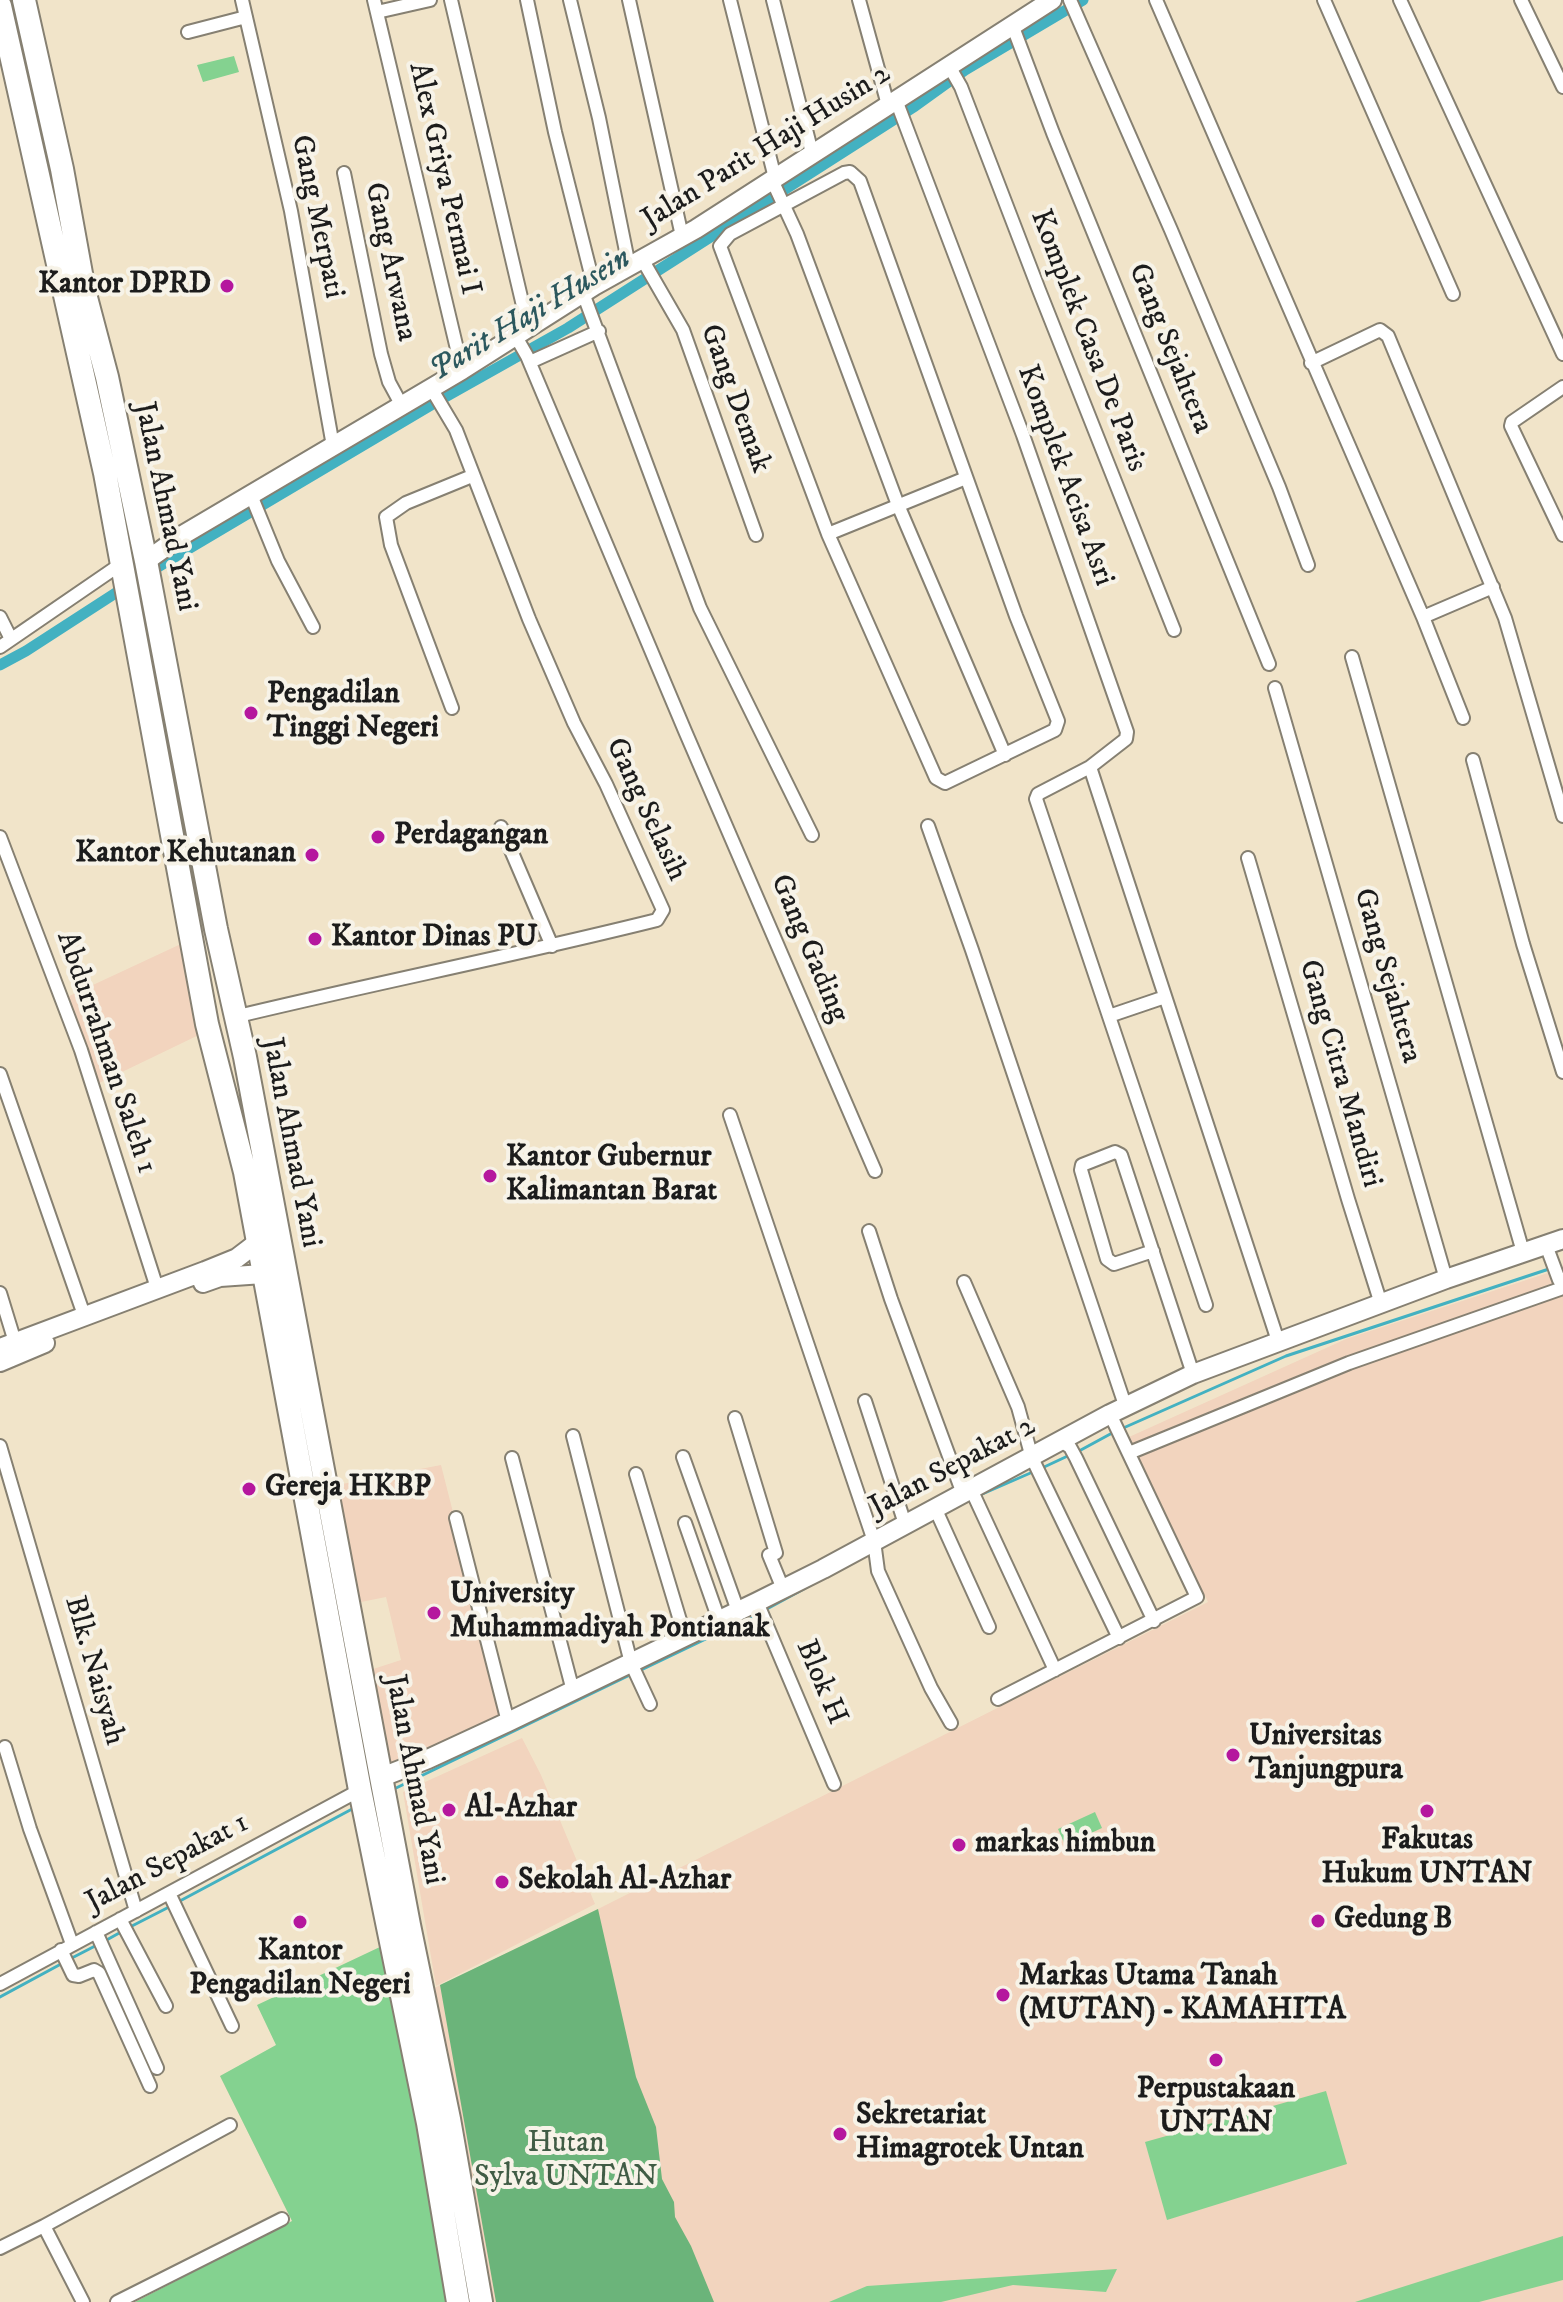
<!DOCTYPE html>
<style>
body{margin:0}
canvas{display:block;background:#f1e4c9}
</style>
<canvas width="1563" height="2302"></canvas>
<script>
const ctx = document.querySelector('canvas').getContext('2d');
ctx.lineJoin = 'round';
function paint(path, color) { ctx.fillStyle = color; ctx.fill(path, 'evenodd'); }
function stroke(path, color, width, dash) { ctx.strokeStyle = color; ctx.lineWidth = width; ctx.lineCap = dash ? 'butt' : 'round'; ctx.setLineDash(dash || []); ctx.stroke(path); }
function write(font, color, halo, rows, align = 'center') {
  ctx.font = font + ' "IM FELL DW Pica",serif'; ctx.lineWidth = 8; ctx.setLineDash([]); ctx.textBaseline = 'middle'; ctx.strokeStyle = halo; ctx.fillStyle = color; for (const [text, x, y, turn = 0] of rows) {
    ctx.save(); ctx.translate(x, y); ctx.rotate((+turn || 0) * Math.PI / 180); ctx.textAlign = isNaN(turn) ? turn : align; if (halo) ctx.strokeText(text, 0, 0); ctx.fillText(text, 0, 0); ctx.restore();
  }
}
const built = new Path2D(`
 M183,943l22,89 -112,54 -28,-88z
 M1563,1268v1034h-1428l157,-81 -72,-145 171,-84 43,-4 164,-79 610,-307 -79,-165 217,-98z
 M441,1465l64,252 -116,50 -22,-96 34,-11 -15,-63 -30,6 -19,-118z
 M522,1738l19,37 54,129 -159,82 -33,-194z`);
const green = new Path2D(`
 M234,56l5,16 -36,10 -6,-17z
 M1095,1812l7,16 -37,17 -7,-16z
 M382,1946l69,356h-316l157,-81 -72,-145 56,-31 -19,-40z
 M1326,2091l21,73 -180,56 -22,-78z
 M1563,2236v44l-84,22h-124z
 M1117,2269l-11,23 -93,-7 -72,17h-112l38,-16z`);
const forest = new Path2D(`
 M598,1909l38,168 20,50 6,52 12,23 1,15 16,29 23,56h-218l-56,-317z`);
const stream = new Path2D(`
 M1121,1429l165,-73 266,-88
 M1079,1451l35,-19
 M1042,1468l30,-14
 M980,1495l55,-24
 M765,1610l46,-25
 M639,1671l119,-57
 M394,1789l238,-115
 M178,1902l176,-94
 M128,1928l43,-22
 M103,1942l18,-10
 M68,1960l29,-15
 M0,1997l61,-33`);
const canal = new Path2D(`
 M146,574l285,-169 137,-77 347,-222 50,-36 118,-70
 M0,665l26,-14 102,-66`);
const street = new Path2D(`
 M242,0l49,211 42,235
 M374,0l88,370
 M451,0l77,327
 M527,0l28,132 39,154
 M570,0l29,118 30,148
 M629,0l53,236
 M730,0l45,178
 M773,0l39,153
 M859,0l29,105
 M1070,0l101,230 108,257 29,78
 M1156,0l267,617 40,101
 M1324,0l129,294
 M1400,0l163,354
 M1521,0l42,87
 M377,12l53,-12
 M1013,27l40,106 216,531
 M188,32l58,-15
 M949,66l12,21 78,203 135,340
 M896,100l127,335 104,297 -1,7 -36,28 -52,27 -2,5 170,506
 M850,172l10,9 156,435 42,105 -3,9 -110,53 -9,-5 -108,-244 -108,-288 10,-12 114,-61z
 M344,173l37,181 8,28 13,24
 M772,180l25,54 101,271 107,250
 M642,259l41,71 73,205
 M583,293l117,315 112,227
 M515,335l12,21 158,375 190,440
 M530,362l69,-31
 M1311,363l69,-33 8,6 117,282 58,198
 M1563,387l-51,35 -1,4 52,109
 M251,495l27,66 35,66
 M828,534l138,-56
 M0,617l11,22
 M1423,617l70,-30
 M0,647l121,-83
 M1352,657l171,595
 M1275,688l171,591
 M452,708l-61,-163 -5,-28 20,-14 66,-27
 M1473,760l50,184 40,128
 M1090,767l188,574
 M928,826l44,124 154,458
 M501,827l51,119
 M0,837l81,213 76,238
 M1248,858l100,341 33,105
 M1109,1016l56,-19
 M234,1017c141,-34 283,-62 423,-97l6,-10 -57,-126 -32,-61 -45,-104 -73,-189 -25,-42
 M0,1074l84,241
 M730,1115l144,426 4,30 53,117 20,35
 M869,1231l22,68 72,195
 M1546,1245l13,35 4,-1
 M1153,1251l-39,13 -7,-5 -26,-89 1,-5 33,-13 6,3 72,219
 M964,1282l54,125 14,51 87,180
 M0,1293l15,49
 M865,1401l40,123
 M735,1418l41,135 -7,2 14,34
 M573,1436l58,227 19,41
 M1061,1441l9,6 6,11 78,163
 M0,1446l136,465
 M1129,1453l220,-90 211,-74
 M683,1457l55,154
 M512,1458l61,233
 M636,1474l49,163
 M971,1489l84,181
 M935,1508l54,119
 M456,1518l52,204
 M685,1523l34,97
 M757,1602l77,182
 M998,1699l199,-102 -87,-183
 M5,1747l25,82 42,115
 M169,1893l63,133
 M120,1919l46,87
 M96,1932l61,136
 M61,1950l12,25 6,1 15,-6 5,3 51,113
 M0,1984l360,-194
 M44,2226l39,76
 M0,2248l44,-22 186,-101
 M117,2302l165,-83`);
const secondary = new Path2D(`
 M146,561l35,-25 281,-166 132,-84 102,-57 356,-229
 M203,1283l17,-6 43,-3
 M0,1348l205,-77 32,-13 21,-16
 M0,1362l45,-19
 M382,1777l46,-18 80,-37 249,-120 66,-33 287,-155 83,-40 253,-95 117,-40`);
const highway = new Path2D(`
 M24,0l38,169 22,121 23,87 39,184 70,368 29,128 164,868 40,194 32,183
 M0,6l105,467 102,551 38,148 115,618 68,333 30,179`);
const markers = [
 [227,286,8,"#b5179e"],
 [251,713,8,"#b5179e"],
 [378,837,8,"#b5179e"],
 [312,855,8,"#b5179e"],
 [315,939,8,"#b5179e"],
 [490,1176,8,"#b5179e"],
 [249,1489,8,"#b5179e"],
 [434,1613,8,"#b5179e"],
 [1233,1755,8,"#b5179e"],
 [449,1810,8,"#b5179e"],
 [1427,1811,8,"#b5179e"],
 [959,1845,8,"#b5179e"],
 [502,1882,8,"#b5179e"],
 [1318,1921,8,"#b5179e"],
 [300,1922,8,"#b5179e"],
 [1003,1995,8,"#b5179e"],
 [1216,2060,8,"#b5179e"],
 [840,2134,8,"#b5179e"]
];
const streetNames = [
 ["Jalan Parit Haji Husin 2",767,148,-32],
 ["Alex Griya Permai I",443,179,77],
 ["Gang Merpati",316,217,78],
 ["Gang Arwana",389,262,78],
 ["Komplek Casa De Paris",1087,341,69],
 ["Gang Sejahtera",1169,349,68],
 ["Gang Demak",734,399,70],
 ["Komplek Acisa Asri",1064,476,70],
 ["Jalan Ahmad Yani",164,507,78],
 ["Gang Selasih",645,810,65],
 ["Gang Gading",808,949,67],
 ["Gang Sejahtera",1386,976,74],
 ["Abdurrahman Saleh 1",105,1053,71],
 ["Gang Citra Mandiri",1339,1074,74],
 ["Jalan Ahmad Yani",290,1143,79],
 ["Jalan Sepakat 2",953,1468,-28],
 ["Blk. Naisyah",93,1671,74],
 ["Blok H",820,1683,67],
 ["Jalan Ahmad Yani",413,1780,79],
 ["Jalan Sepakat 1",168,1864,-28]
];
const poiNames = [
 ["Kantor DPRD",211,286,"right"],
 ["Pengadilan",267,696],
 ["Tinggi Negeri",267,730],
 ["Perdagangan",394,837],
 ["Kantor Kehutanan",296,855,"right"],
 ["Kantor Dinas PU",331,939],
 ["Kantor Gubernur",506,1159],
 ["Kalimantan Barat",506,1193],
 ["Gereja HKBP",265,1489],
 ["University",450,1596],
 ["Muhammadiyah Pontianak",450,1630],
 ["Universitas",1249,1738],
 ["Tanjungpura",1249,1772],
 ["Al-Azhar",465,1810],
 ["Fakutas",1427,1842,"center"],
 ["Hukum UNTAN",1427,1876,"center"],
 ["markas himbun",975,1845],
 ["Sekolah Al-Azhar",518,1882],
 ["Gedung B",1334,1921],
 ["Kantor",300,1953,"center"],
 ["Pengadilan Negeri",300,1987,"center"],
 ["Markas Utama Tanah",1019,1978],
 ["(MUTAN) - KAMAHITA",1019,2012],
 ["Perpustakaan",1216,2091,"center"],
 ["UNTAN",1216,2125,"center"],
 ["Sekretariat",856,2117],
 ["Himagrotek Untan",856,2151]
];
const parkNames = [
 ["Hutan",566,2145],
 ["Sylva UNTAN",566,2179]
];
const waterNames = [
 ["Parit Haji Husein",531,316,-31]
];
paint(built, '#f2d4be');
paint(green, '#84d290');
paint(forest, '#6bb47a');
stroke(stream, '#43b1c1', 3);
stroke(canal, '#43b1c1', 11);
stroke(street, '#868072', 16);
stroke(secondary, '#868072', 22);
stroke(highway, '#868072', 26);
stroke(street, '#fff', 12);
stroke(secondary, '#fff', 18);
stroke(highway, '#fff', 22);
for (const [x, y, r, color] of markers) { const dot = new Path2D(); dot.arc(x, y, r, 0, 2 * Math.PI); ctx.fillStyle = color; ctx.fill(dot); stroke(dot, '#f7f3e8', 3); }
write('30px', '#1c1c1c', '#f7f3e8', streetNames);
write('bold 30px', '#1c1c1c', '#f7f3e8', poiNames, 'left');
write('30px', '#405c45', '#f7f3e8', parkNames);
write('italic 32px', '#2c585e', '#f7f3e8', waterNames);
</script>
